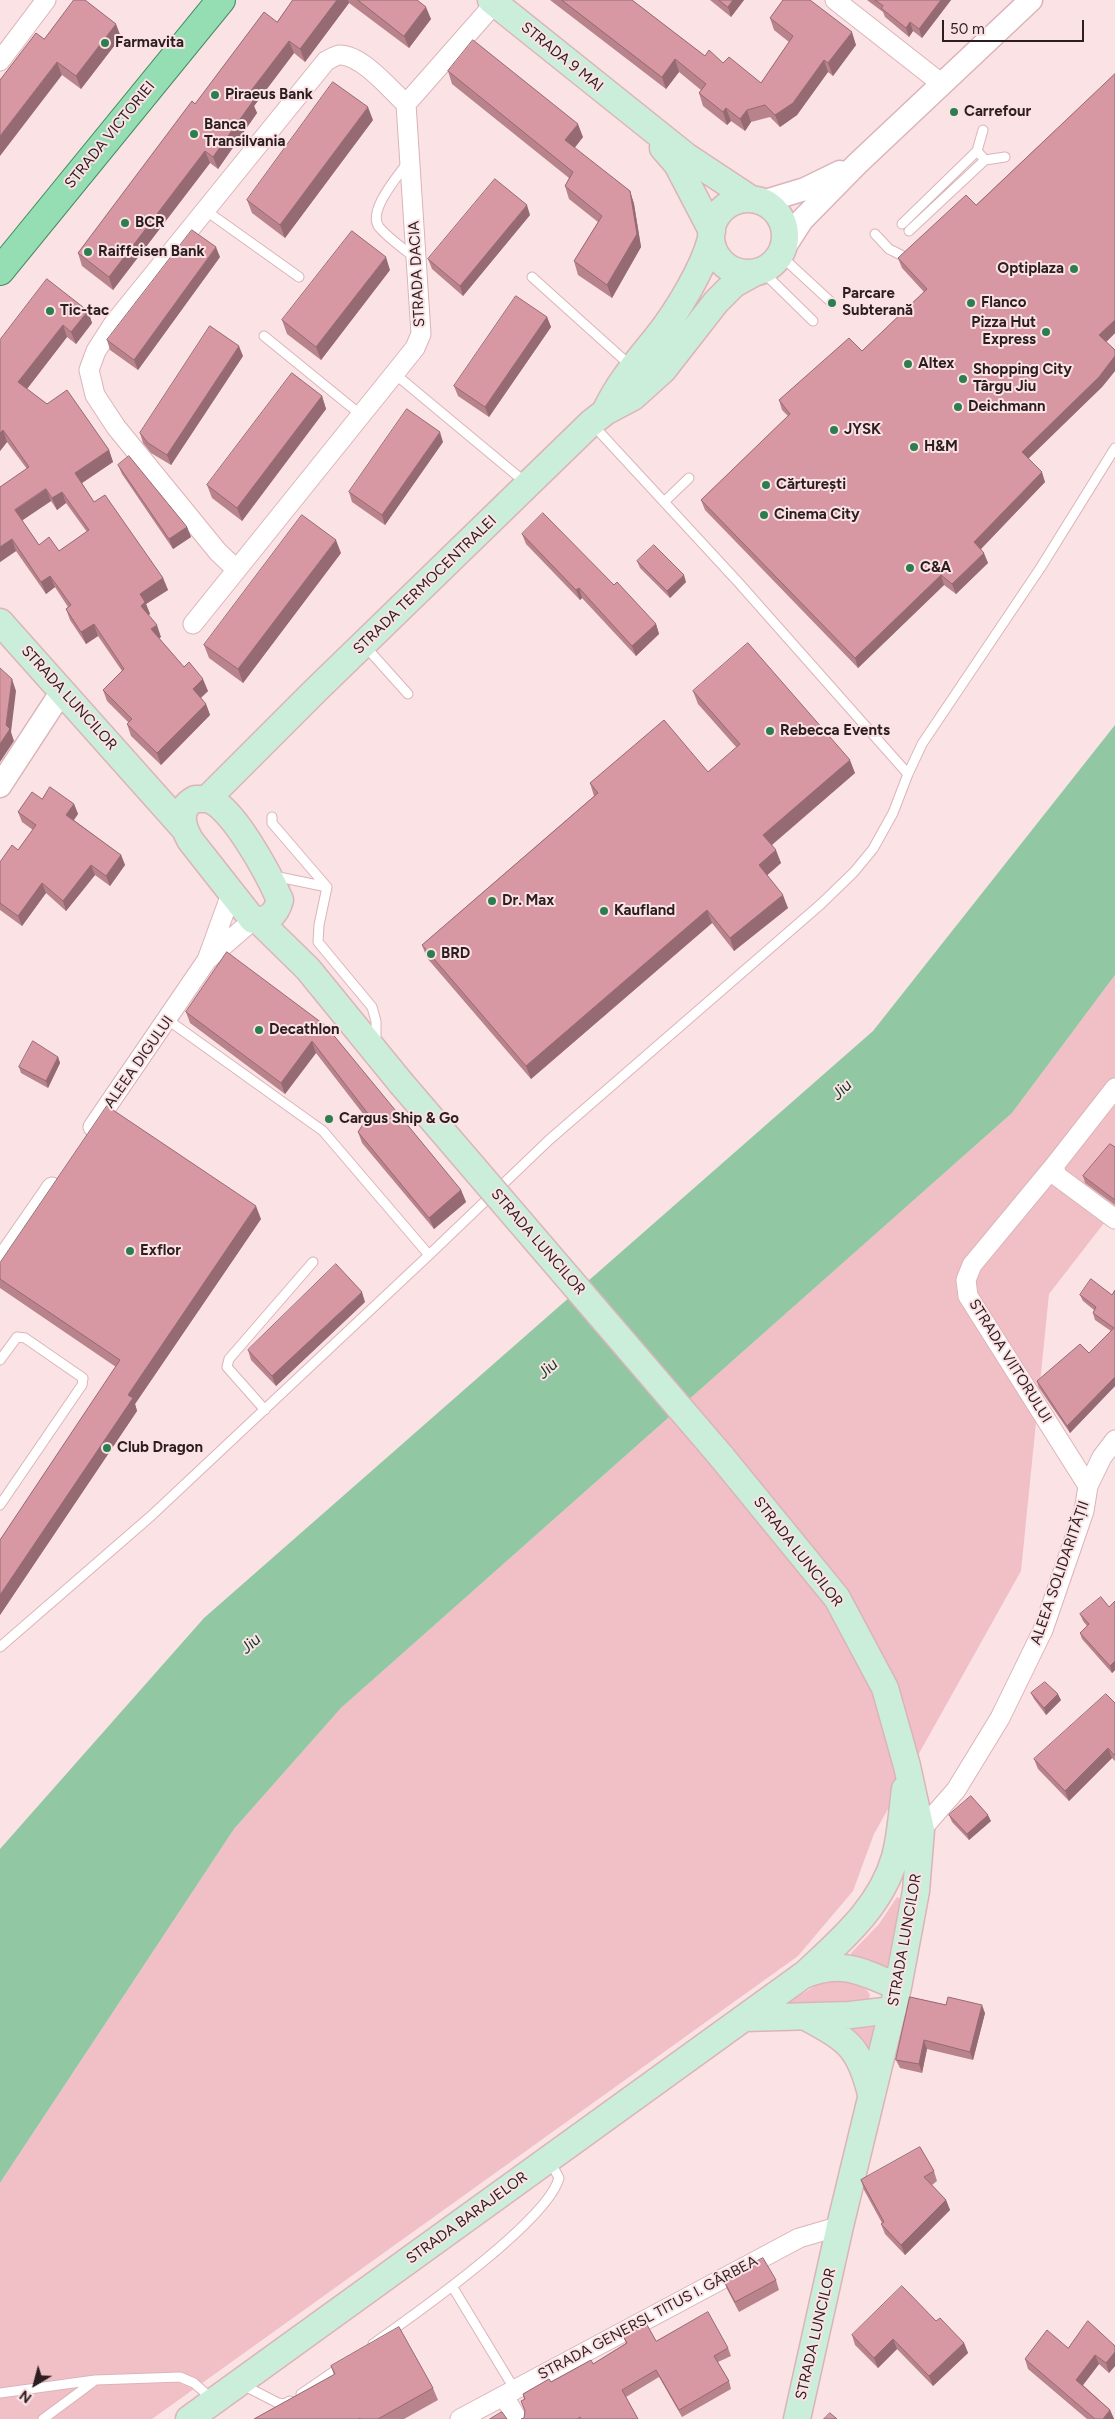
<!DOCTYPE html>
<meta charset="utf-8">
<style>
body{margin:0}
#map{position:relative;width:1115px;height:2419px;overflow:hidden;background:#fbe2e5;font-family:Figtree,sans-serif}
canvas{display:block}
.north{position:absolute;left:10px;top:2359px;width:50px;height:50px;-webkit-text-stroke:4px #fbe2e5;paint-order:stroke;rotate:217deg;font-size:14px;font-weight:700;line-height:20px;text-align:center;color:#2c1e20}
.north::after{content:'';display:block;margin:auto;width:18px;height:22px;background:#2c1e20;clip-path:polygon(50% 0,100% 100%,50% 72%,0 100%)}
.scale{position:absolute;left:942px;top:20px;width:142px;height:22px;box-sizing:border-box;border:2px solid #2c1e20;border-top:0;padding-left:6px;font-size:15px;line-height:18px;white-space:nowrap;color:#2c1e20;-webkit-text-stroke:4px #fbe2e5;paint-order:stroke}
</style>
<div id="map">
<canvas width="1115" height="2419"></canvas>
<div class="north">N</div>
<div class="scale">50 m</div>
</div>
<script>
const ctx = document.querySelector('canvas').getContext('2d');
ctx.lineJoin = 'round';
function paint(path, color) { ctx.fillStyle = color; ctx.fill(path, 'evenodd'); }
function stroke(path, color, width, dash) { ctx.strokeStyle = color; ctx.lineWidth = width; ctx.lineCap = dash ? 'butt' : 'round'; ctx.setLineDash(dash || []); ctx.stroke(path); }
function write(font, color, halo, rows, align = 'center') {
  ctx.font = font + ' Figtree,sans-serif'; ctx.lineWidth = 4; ctx.setLineDash([]); ctx.textBaseline = 'middle'; ctx.strokeStyle = halo; ctx.fillStyle = color; for (const [text, x, y, turn = 0] of rows) {
    ctx.save(); ctx.translate(x, y); ctx.rotate((+turn || 0) * Math.PI / 180); ctx.textAlign = isNaN(turn) ? turn : align; if (halo) ctx.strokeText(text, 0, 0); ctx.fillText(text, 0, 0); ctx.restore();
  }
}
const green = new Path2D(`
 M1115,975v234l-66,85 -28,277 -147,263 -21,57 -55,65 -646,463h-152v-236l234,-354 107,-121 671,-595z
 M897,1897l6,3 -16,68 -2,2 -33,-12 -1,-5 28,-29z
 M829,1982h25l13,8 3,5 -3,9h-82l32,-19z
 M872,2027l3,2 -5,24 -24,-25z`);
const water = new Path2D(`
 M1115,725v250l-103,138 -671,595 -107,121 -234,354v-334l204,-231 669,-587z`);
const service = new Path2D(`
 M983,130l-6,21 8,9 20,-3
 M408,162c-10,14 -41,49 -29,65 9,11 24,21 36,31
 M205,210l94,67
 M902,224l75,-73
 M909,231l76,-71
 M875,234l14,15 12,6
 M780,255l52,48
 M762,271l51,50
 M532,277l100,90
 M264,336l97,79
 M395,374l131,109
 M593,425l145,157 170,192
 M664,502l25,-24
 M365,646l43,48
 M272,817v6l55,64
 M274,876l53,11
 M327,887l-8,38 -1,17 54,65 4,14v21
 M429,1255l120,-115 272,-236 33,-32 19,-23 20,-36 15,-39 14,-30 119,-177 74,-119
 M0,1360l17,-23 8,1 58,40 -1,7 -82,120
 M265,1410l-38,-43 2,-8 84,-97
 M0,1647l151,-131 278,-261 -106,-124 -155,-111
 M452,2286l63,104
 M373,2344c41,-29 174,-122 186,-166l-9,-17
 M241,2384l37,19 6,1 6,-3
 M0,2393l95,-13 85,-3 14,6 18,16
 M301,2394l41,-28
 M43,2419l50,-37`);
const minor = new Path2D(`
 M835,0l107,84
 M0,61l46,-61
 M236,569l-18,-17 -102,-125 -21,-32 -6,-25 7,-19 18,-28 212,-262c4,-2 10,-6 14,-6 22,0 51,35 66,49
 M193,624l222,-276 6,-14 -15,-230 89,-101
 M208,959l45,-39
 M1115,1088l-61,78 3,10 58,43
 M93,1127l114,-167 24,-66
 M1054,1166l-82,99 -6,15 2,16 120,190
 M0,1262l52,-75
 M921,1830l35,-40 44,-72 43,-88 41,-119 4,-25 14,-29 13,-17
 M504,2396l13,23
 M460,2419l339,-181 41,-12`);
const tertiary = new Path2D(`
 M762,202l43,-13 35,-17
 M784,248l18,-28 55,-56 174,-164
 M0,786l62,-95`);
const secondary = new Path2D(`
 M491,0l195,156 65,43
 M663,148l14,16 35,67
 M711 236a37 37 0 1 1 74 0a37 37 0 1 1-74 0Z
 M605,412c14,-30 32,-50 52,-75 20,-25 46,-68 54,-98
 M0,622l182,204
 M195,799c4,0 9,0 12,0 25,5 63,78 73,101 -4,14 -12,22 -27,20l-63,-80c-8,-15 -13,-31 5,-41z
 M207,799l108,-108 276,-268 14,-11 28,-15 30,-27 53,-68 18,-18 20,-11
 M259,921l49,48 93,114
 M721,1456l116,142 48,90 22,78 14,64 -5,61 -18,96 -58,239 -43,193
 M805,1974c36,-34 76,-67 90,-117 6,-22 7,-46 10,-68
 M806,2017c42,23 53,29 65,77
 M745,2018l105,-3 43,-5
 M189,2419l613,-443c38,-17 60,-5 96,11`);
const primary = new Path2D(`
 M0,271l221,-271`);
const secondaryBridge = new Path2D(`
 M401,1083l320,373`);
const wall = new Path2D(`
 M293,0h124l14,19 -22,29 -60,-45 -44,59 -11,-9 -40,53 3,7 -39,56 -8,-6 -97,127 -31,-24 -4,-13 117,-149 82,-82z
 M550,0h82l73,56 18,7 38,20 28,-41 -15,-12 -4,-12 86,27 -23,31 -5,-4 -31,43 -17,12 -10,-10 -19,5 -6,9 -14,-10 -4,4 -24,-19 -4,-13 2,-3 -22,-18 -13,17z
 M710,0h34l-13,17z
 M867,0h84l-29,38 -9,-7 -4,6 -24,-20 -2,-5z
 M121,37l-40,52 -19,-14 -18,-36z
 M448,71l135,66 -9,11 56,43 4,13 7,43 -29,51 -34,-23 -4,-14 24,-39 -29,-23 -4,-13 4,-8 -117,-94z
 M1115,74v259l-9,9 9,8v21l-13,16 -74,71 17,24 -64,67 7,14 -32,31 -12,-9 -86,83 -153,-158 -4,-10 87,-84 -6,-6 -3,-10 83,-49 62,-59 -22,-24 -4,-10 78,-53z
 M373,120l-88,118 -33,-25 -5,-13z
 M530,215l-67,81 -31,-27 -4,-10z
 M220,257l-82,113 -28,-20 -3,-10z
 M390,270l-69,90 -34,-26 -5,-14z
 M88,311l4,12 -16,21 -9,-7 -40,52 82,61 4,12 -31,21 12,19 69,76 5,12 -22,14 4,10 -2,1 13,22 -2,1 25,29 24,24 -7,7 5,6 4,11 -49,50 -30,-29 -4,-12 2,-1 -22,-22 -4,-11 19,-19 -24,-35 -12,8 -16,-24 -4,-11 2,-2 -13,-20 -9,7 -30,-43 -16,11v-75l27,-18 -20,-27 -7,9v-111zM51,501l6,9 9,-7 21,29 -28,19 -20,-6 -17,-25z
 M547,317l4,10 -62,90 -31,-21 -4,-10z
 M243,356l-72,109 -20,-12 -8,-10 -3,-10z
 M322,396l4,13 -84,112 -30,-23 -5,-13z
 M443,442l-58,83 -33,-23 -3,-10z
 M118,465l69,62 4,10 -18,12 -51,-75z
 M522,534l92,51 42,39 3,10 -23,22 -54,-58 -2,2 -54,-56z
 M341,553l-98,130 -34,-25 -5,-13z
 M637,561l49,21 -16,16 -30,-30z
 M693,691l162,82 -83,72 9,18 -14,12 21,33 -54,43 -22,-28 -181,156 -104,-121 -5,-13 172,-149 -4,-13 118,-11 29,-24 -39,-44z
 M42,799l32,5 4,10 -4,6 47,35 4,10 -15,21 -15,-11 -29,36 -20,-18 -24,33 -22,-16v-48l18,-12 15,-20 -11,-8 -4,-10z
 M227,952l234,238 5,12 -32,27 -72,-86 -4,-11 9,-13 -51,-66 -31,41 -95,-71 -4,-11z
 M58,1057l2,6 -12,25 -27,-15 -2,-6z
 M1115,1147v58l-30,-22 -2,-7z
 M261,1219l-126,185 2,7 -137,204v-75l116,-173 -116,-79v-25z
 M1115,1290v96l-45,47 -31,-45 -2,-7 52,-28 22,-22 -16,-11 -2,-7 1,-3 -11,-9 -3,-6h32z
 M365,1302l-89,84 -25,-26 -3,-10z
 M1115,1601v69l-3,3 -30,-34 -2,-6 7,-7 -4,-5 -3,-7 29,-7z
 M1031,1693l30,7 -15,15 -12,-16z
 M1115,1703v58l-3,-3 -43,43 -31,-32 -4,-10z
 M949,1815l42,6 -22,19 -17,-18z
 M910,1997l75,16 -12,47 -46,-11 -5,24 -22,-5 -4,-8z
 M934,2171l3,10 -5,4 14,15 4,10 -45,45 -20,-21 -4,-10 1,-1 -18,-33 -3,-10z
 M723,2279l53,1 3,10 -40,22 -12,-23z
 M936,2321l28,22 4,10 -35,33 -36,-37 -19,19 -23,-23 -3,-10z
 M623,2336l33,5 72,7 3,8 -13,6 11,19 2,8 -49,28 -23,-40 -33,20 12,22h-117l3,-1 1,-6 -1,-13 -1,-5 70,-30 33,-21z
 M1115,2346v20l-6,7 -10,-9 -16,21 27,25 4,9h-27l-59,-50 -3,-10 43,-11z
 M331,2366l102,22 5,12 -34,19h-150l80,-44z`);
const shadedWall = new Path2D(`
 M337,0h11l1,3 -44,59 -5,-13z
 M733,0h11l-13,17 -3,-10z
 M941,0h10l-29,38 -3,-9z
 M426,7l5,12 -22,29 -5,-12z
 M910,22l3,9 -4,6 -3,-9z
 M116,24l5,13 -40,52 -5,-13z
 M852,32l4,13 -23,31 -5,-13z
 M289,41l5,12 -40,53 3,7 -39,56 -5,-12 34,-61z
 M675,59l4,13 -13,17 -4,-12z
 M824,60l4,12 -31,43 -17,12 -5,-12z
 M57,62l5,13 -62,81v-20z
 M368,107l5,13 -88,118 -5,-13z
 M726,108l5,13 -4,4 -4,-13z
 M747,110l4,12 -6,9 -5,-12z
 M578,124l5,13 -13,17 -5,-14z
 M205,151l5,12 -97,127 -4,-13z
 M630,191l4,13 7,43 -29,51 -5,-13z
 M527,205l3,10 -67,81 -3,-10z
 M216,247l4,10 -82,113 -4,-10z
 M386,257l4,13 -69,90 -5,-13z
 M88,311l4,12 -16,21 -5,-12z
 M547,317l4,10 -62,90 -4,-10z
 M1115,320v13l-12,12 -4,-10z
 M63,325l4,12 -44,57 -5,-12z
 M239,346l4,10 -72,109 -4,-10z
 M1115,356v15l-13,16 -77,75 -3,-10z
 M322,396l4,13 -84,112 -5,-13z
 M3,430l4,12 -7,9v-18z
 M440,432l3,10 -58,83 -3,-10z
 M109,450l4,12 -34,23 -4,-12z
 M1042,472l3,10 -67,70 -4,-10z
 M46,489l5,12 -31,21 -5,-12z
 M62,492l4,11 -9,7 -5,-12z
 M187,527l4,10 -18,12 -4,-10z
 M12,539l4,12 -16,11v-15z
 M336,540l5,13 -98,130 -5,-14z
 M984,553l4,10 -32,31 -4,-10z
 M684,575l2,7 -16,16 -3,-7z
 M941,575l3,10 -86,83 -3,-10z
 M50,576l5,11 -9,7 -5,-12z
 M163,578l5,12 -22,14 4,10 -5,4 -4,-12 -1,-12z
 M579,588l3,10 -2,2 -4,-10z
 M94,624l4,12 -12,8 -5,-12z
 M656,624l3,10 -23,22 -4,-10z
 M157,625l4,12 -6,4 -4,-12z
 M12,679l4,12 -5,41 3,9 -14,21v-18l6,-19z
 M203,679l5,12 -11,10 -4,-12z
 M206,704l4,11 -49,50 -4,-12z
 M850,760l5,13 -87,75 -5,-13z
 M74,804l4,10 -8,11 -4,-10z
 M776,850l5,13 -17,15 -5,-13z
 M121,855l4,10 -15,21 -4,-10z
 M91,865l4,10 -29,36 -3,-10z
 M42,883l4,10 -24,33 -4,-10z
 M783,895l5,13 -54,43 -4,-13z
 M707,910l5,13 -181,156 -5,-13z
 M312,1041l4,12 -31,41 -4,-11z
 M58,1057l2,6 -12,25 -2,-7z
 M461,1190l5,12 -32,27 -5,-11z
 M256,1206l5,13 -126,185 2,7 -137,204v-20l128,-200z
 M362,1292l3,10 -89,84 -4,-10z
 M1115,1377v9l-45,47 -3,-7z
 M1115,1661v9l-3,3 -2,-7z
 M1058,1694l3,6 -15,15 -2,-7z
 M1108,1748l4,10 -43,43 -4,-10z
 M988,1815l3,6 -22,19 -2,-6z
 M982,2005l3,8 -12,47 -3,-8z
 M924,2040l3,9 -5,24 -3,-9z
 M946,2200l4,10 -45,45 -4,-10z
 M893,2339l4,10 -19,19 -4,-10z
 M964,2343l4,10 -35,33 -4,-10z
 M1115,2352v14l-6,7 -3,-10z
 M1095,2355l4,9 -19,25 -4,-9z
 M1110,2410l4,9h-11z`);
const building = new Path2D(`
 M74,0h11l31,24 -40,52 -19,-14 -57,74v-56l36,-47 8,6z
 M293,0h44l-37,49 -11,-8 -42,55 6,5 -40,56 -8,-6 -96,126 -31,-24 114,-152 3,3 69,-92 13,10z
 M358,0h59l9,7 -22,29z
 M562,0h70l73,56 4,-6 14,13 6,-6 32,26 32,-47 -23,-18 13,-18h27l42,32 -24,31 -4,-3 -31,43 -18,12 -10,-10 -18,5 -7,9 -14,-11 -3,4 -24,-19 7,-9 -31,-25 -13,18z
 M719,0h14l-5,7z
 M875,0h66l-22,29 -9,-7 -4,6 -25,-20 2,-2z
 M473,40l105,84 -13,16 65,51 7,43 -30,51 -33,-24 28,-45 -37,-30 8,-14 -125,-101z
 M1115,74v246l-16,15 16,15v6l-16,21 -77,75 20,20 -68,70 10,11 -32,31 -11,-9 -86,83 -154,-158 89,-86 -11,-14 70,-62 13,13 65,-62 -29,-31 68,-63 10,10z
 M333,82l35,25 -88,118 -33,-25z
 M495,179l32,26 -67,81 -32,-27z
 M192,230l24,17 -82,113 -27,-20z
 M352,231l34,26 -70,90 -34,-27z
 M47,279l41,32 -17,21 -8,-7 -45,57 29,22 20,-14 42,60 -34,23 19,29 11,-7 58,83 -23,16 5,8 -4,4 16,19 -6,4 33,38 5,-5 14,17 -10,10 13,15 -49,49 -30,-29 5,-5 -29,-29 21,-21 -30,-45 -13,8 -15,-23 5,-4 -21,-29 -9,6 -29,-43 -12,8v-60l29,-20 -26,-37 -3,3v-93zM46,489l6,9 10,-6 27,38 -30,21 -10,-14 -10,8 -24,-35z
 M516,296l31,21 -62,90 -31,-21z
 M210,326l29,20 -72,109 -19,-12 -8,-10z
 M292,373l30,23 -85,112 -30,-23z
 M407,409l33,23 -58,83 -33,-23z
 M129,456l58,71 -18,12 -51,-74z
 M543,513l71,72 3,-3 39,42 -24,22 -53,-58 -3,2 -54,-56z
 M302,515l34,25 -98,129 -34,-24z
 M654,545l30,30 -17,16 -30,-30z
 M748,643l102,117 -87,75 13,15 -17,15 24,30 -53,43 -23,-28 -181,156 -104,-121 176,-152 -8,-10 74,-63 44,52 32,-28 -47,-53z
 M0,668l12,11 -6,46 4,4 -10,15z
 M50,787l24,17 -8,11 55,40 -15,21 -15,-11 -28,36 -21,-18 -24,33 -18,-13v-41l12,-17 6,5 18,-25 -18,-13 14,-20 10,7z
 M227,952l99,74 135,164 -32,28 -71,-86 11,-17 -57,-74 -31,42 -95,-71z
 M33,1041l25,16 -12,24 -27,-14z
 M107,1106l149,100 -128,189 5,3 -133,197v-55l120,-180 -120,-81v-16z
 M1110,1144l5,3v53l-32,-24z
 M336,1264l26,28 -90,84 -24,-26z
 M1091,1279l21,16 3,-5v87l-48,49 -30,-45 43,-37 9,9 25,-25 -21,-15 3,-6 -16,-12z
 M1101,1597l8,10 6,-6v60l-5,5 -30,-33 9,-9 -9,-10z
 M1045,1682l13,12 -14,14 -13,-15z
 M1106,1694l9,9v51l-1,1 -6,-7 -43,43 -31,-32z
 M971,1796l17,19 -21,19 -18,-19z
 M910,1997l36,8 2,-8 34,8 -12,47 -46,-12 -5,24 -23,-4z
 M920,2147l14,24 -10,6 22,23 -45,45 -20,-21 3,-2 -23,-42z
 M763,2258l13,22 -41,22 -12,-23z
 M902,2286l34,35 4,-3 24,25 -35,33 -36,-37 -19,19 -22,-23z
 M708,2312l20,36 -14,8 15,25 -50,29 -23,-40 -34,20 16,29h-57l-1,-2 -3,2h-56l3,-1 1,-7 -4,-10 4,-2 -2,-5 26,-15 2,3 40,-22 2,4 34,-21 -4,-7 23,-13 10,18z
 M1088,2321l27,25v6l-9,11 -11,-8 -19,25 34,30 -7,9h-8l-70,-60 22,-29 21,18z
 M399,2327l34,61 -55,31h-18v-1l-1,1h-105l81,-45 -4,-8z
 M502,2412l5,7h-17z
 M830,2413l7,6h-13z`);
const markers = [
 [105,43,5,"#2c7e4f"],
 [215,95,5,"#2c7e4f"],
 [954,112,5,"#2c7e4f"],
 [194,134,5,"#2c7e4f"],
 [125,223,5,"#2c7e4f"],
 [88,252,5,"#2c7e4f"],
 [1074,269,5,"#2c7e4f"],
 [832,303,5,"#2c7e4f"],
 [971,303,5,"#2c7e4f"],
 [50,311,5,"#2c7e4f"],
 [1046,332,5,"#2c7e4f"],
 [908,364,5,"#2c7e4f"],
 [963,379,5,"#2c7e4f"],
 [958,407,5,"#2c7e4f"],
 [834,430,5,"#2c7e4f"],
 [914,447,5,"#2c7e4f"],
 [766,485,5,"#2c7e4f"],
 [764,515,5,"#2c7e4f"],
 [910,568,5,"#2c7e4f"],
 [770,731,5,"#2c7e4f"],
 [492,901,5,"#2c7e4f"],
 [604,911,5,"#2c7e4f"],
 [431,954,5,"#2c7e4f"],
 [259,1030,5,"#2c7e4f"],
 [329,1119,5,"#2c7e4f"],
 [130,1251,5,"#2c7e4f"],
 [107,1448,5,"#2c7e4f"]
];
const poiNames = [
 ["Farmavita",115,43],
 ["Piraeus Bank",225,95],
 ["Carrefour",964,112],
 ["Banca",204,125],
 ["Transilvania",204,142],
 ["BCR",135,223],
 ["Raiffeisen Bank",98,252],
 ["Optiplaza",1064,269,"right"],
 ["Parcare",842,294],
 ["Subterană",842,311],
 ["Flanco",981,303],
 ["Tic-tac",60,311],
 ["Pizza Hut",1036,323,"right"],
 ["Express",1036,340,"right"],
 ["Altex",918,364],
 ["Shopping City",973,370],
 ["Târgu Jiu",973,387],
 ["Deichmann",968,407],
 ["JYSK",844,430],
 ["H&M",924,447],
 ["Cărturești",776,485],
 ["Cinema City",774,515],
 ["C&A",920,568],
 ["Rebecca Events",780,731],
 ["Dr. Max",502,901],
 ["Kaufland",614,911],
 ["BRD",441,954],
 ["Decathlon",269,1030],
 ["Cargus Ship & Go",339,1119],
 ["Exflor",140,1251],
 ["Club Dragon",117,1448]
];
const streetNames = [
 ["STRADA 9 MAI",562,57,39],
 ["STRADA VICTORIEI",110,135,-51],
 ["STRADA DACIA",417,274,-93],
 ["STRADA TERMOCENTRALEI",425,585,-44],
 ["STRADA LUNCILOR",69,698,48],
 ["ALEEA DIGULUI",139,1062,-55],
 ["STRADA LUNCILOR",538,1242,49],
 ["STRADA VIITORULUI",1010,1361,58],
 ["STRADA LUNCILOR",798,1552,52],
 ["ALEEA SOLIDARITĂȚII",1060,1573,-71],
 ["STRADA LUNCILOR",905,1940,-80],
 ["STRADA BARAJELOR",467,2218,-36],
 ["STRADA GENERSL TITUS I. GÂRBEA",648,2318,-28],
 ["STRADA LUNCILOR",816,2334,-77]
];
const waterNames = [
 ["Jiu",842,1090,-45],
 ["Jiu",548,1369,-43],
 ["Jiu",251,1644,-43]
];
paint(green, '#f1c0c7');
paint(water, '#91c7a3');
stroke(service, '#dbb4b9', 11);
stroke(minor, '#dbb4b9', 21);
stroke(tertiary, '#dbb4b9', 25);
stroke(secondary, '#dbb4b9', 29);
stroke(primary, '#438c60', 30);
stroke(service, '#fff', 9);
stroke(minor, '#fff', 19);
stroke(tertiary, '#fff', 22);
stroke(secondary, '#caeeda', 26);
stroke(primary, '#95deb4', 28);
stroke(secondaryBridge, '#dbb4b9', 29, []);
stroke(secondaryBridge, '#caeeda', 26);
paint(wall, '#b9838c');
paint(shadedWall, '#966a72');
paint(building, '#d798a3');
stroke(building, '#966a72', 1);
for (const [x, y, r, color] of markers) { const dot = new Path2D(); dot.arc(x, y, r, 0, 2 * Math.PI); ctx.fillStyle = color; ctx.fill(dot); stroke(dot, '#fbe2e5', 2); }
write('bold 15px', '#2c1e20', '#fbe2e5', poiNames, 'left');
write('15px', '#2c1e20', '#fbe2e5', streetNames);
write('italic 16px', '#0f3a21', '#fbe2e5', waterNames);
</script>
